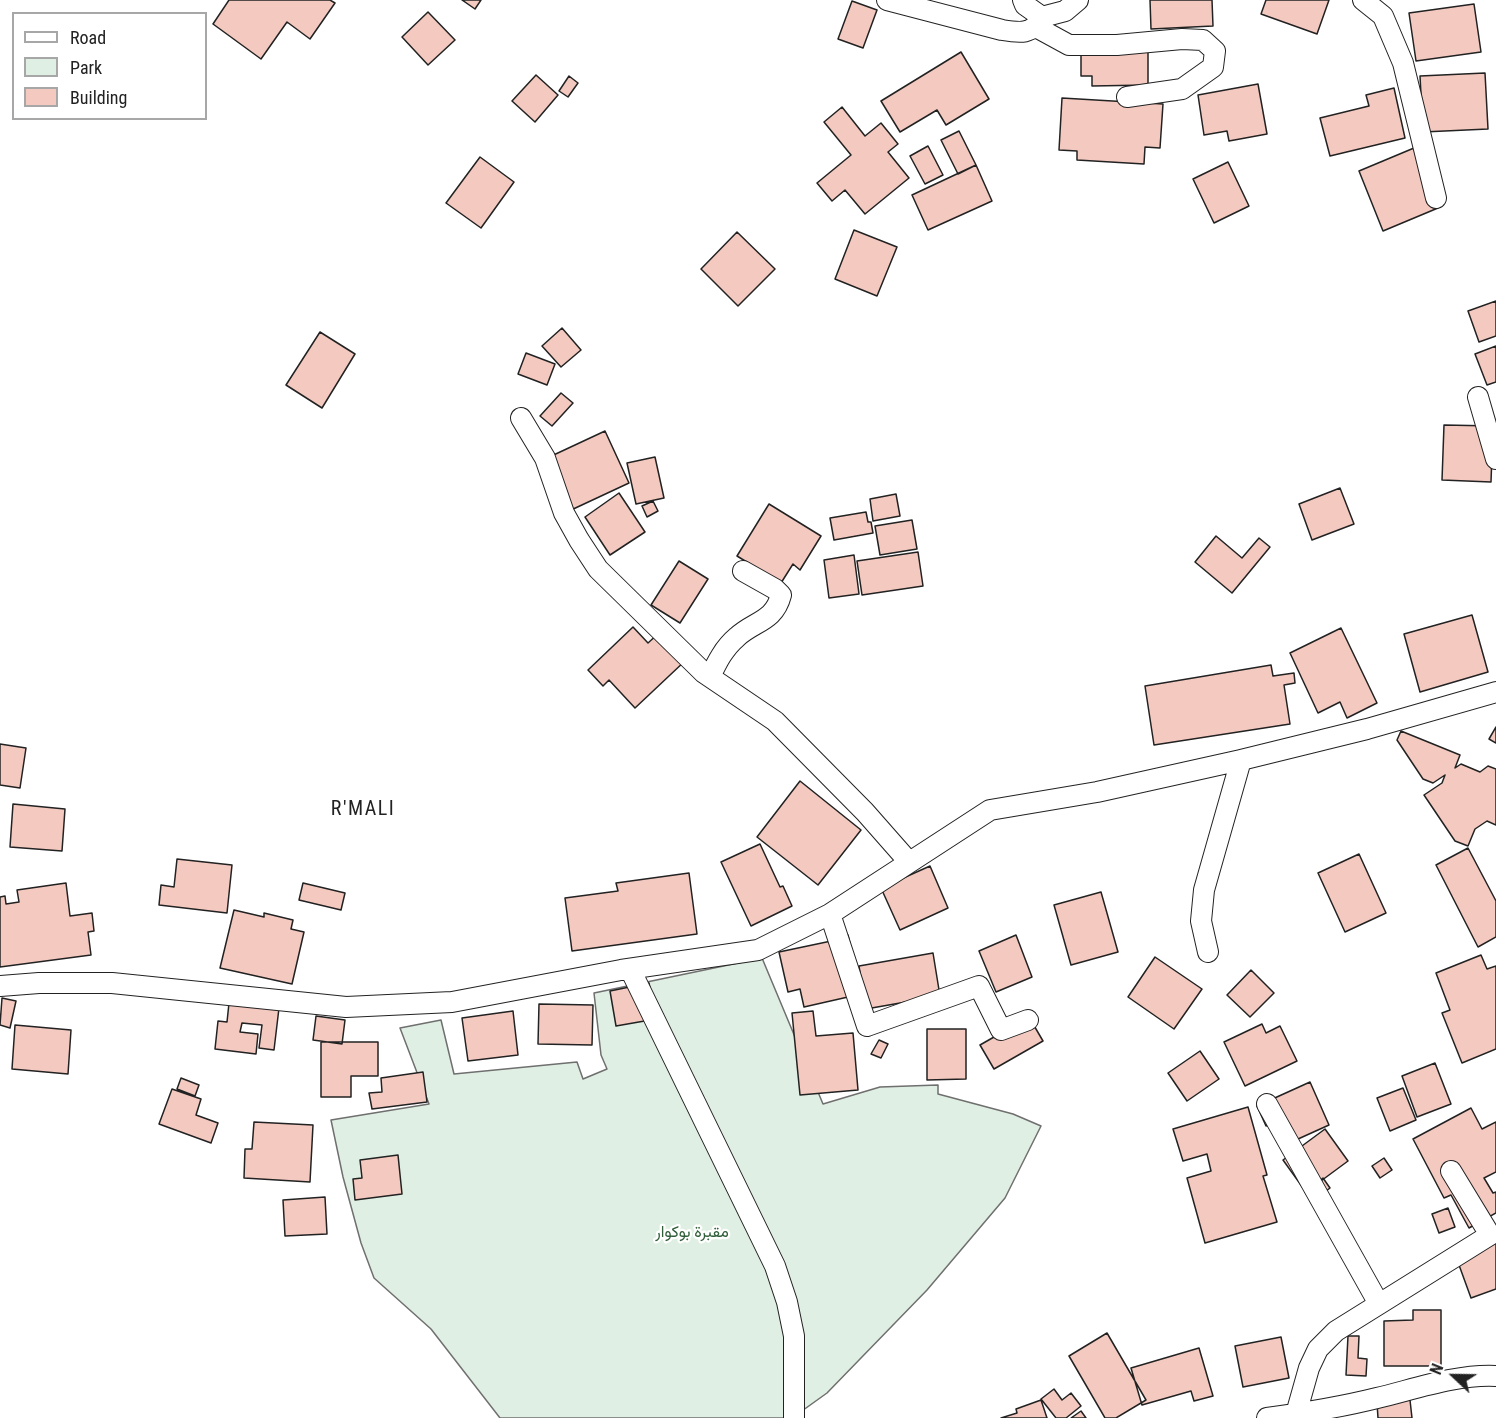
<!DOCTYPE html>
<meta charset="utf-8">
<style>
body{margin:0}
#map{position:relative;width:1496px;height:1418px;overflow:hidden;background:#fff;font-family:"Roboto Condensed",sans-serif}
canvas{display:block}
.legend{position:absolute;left:12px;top:12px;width:195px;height:108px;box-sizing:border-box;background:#fff;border:2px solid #a7a7a7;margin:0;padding:8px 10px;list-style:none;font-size:18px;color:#222}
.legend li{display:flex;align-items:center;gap:12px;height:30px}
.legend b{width:30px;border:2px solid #a7a7a7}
.north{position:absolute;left:1424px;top:1346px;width:60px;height:60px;-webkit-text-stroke:4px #fff;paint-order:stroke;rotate:292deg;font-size:16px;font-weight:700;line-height:24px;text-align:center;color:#222}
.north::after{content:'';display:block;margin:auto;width:21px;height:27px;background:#222;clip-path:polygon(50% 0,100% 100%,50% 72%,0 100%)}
</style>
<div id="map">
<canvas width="1496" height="1418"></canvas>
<ul class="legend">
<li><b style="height:8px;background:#fff"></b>Road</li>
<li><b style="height:16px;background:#e0efe3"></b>Park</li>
<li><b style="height:16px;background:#f3c9c0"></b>Building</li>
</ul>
<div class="north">N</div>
</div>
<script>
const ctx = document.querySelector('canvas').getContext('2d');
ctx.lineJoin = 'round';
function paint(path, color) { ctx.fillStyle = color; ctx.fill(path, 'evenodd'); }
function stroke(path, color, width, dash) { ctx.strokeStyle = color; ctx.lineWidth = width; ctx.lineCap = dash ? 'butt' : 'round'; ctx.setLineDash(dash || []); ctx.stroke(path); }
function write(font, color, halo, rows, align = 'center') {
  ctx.font = font + ' "Roboto Condensed",Vazirmatn,sans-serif'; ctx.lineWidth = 4.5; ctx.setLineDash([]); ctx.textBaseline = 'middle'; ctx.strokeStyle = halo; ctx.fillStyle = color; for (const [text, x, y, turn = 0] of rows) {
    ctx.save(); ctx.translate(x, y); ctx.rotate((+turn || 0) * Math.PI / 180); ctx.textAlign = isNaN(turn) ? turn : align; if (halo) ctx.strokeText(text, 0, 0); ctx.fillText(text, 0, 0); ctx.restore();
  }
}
const green = new Path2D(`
 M762,958l61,146 57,-17 58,-2v9l75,20 28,12 -36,72 -78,92 -100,103 -35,25h-292l-69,-89 -57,-51 -13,-35 -18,-66 -12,-57 98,-16 -29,-76 41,-8 13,54 123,-12 6,17 24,-10 -6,-14 -7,-62z`);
const building = new Path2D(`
 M229,0h101l5,3 -25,36 -23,-17 -26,37 -48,-35z
 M462,0h19l-6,9z
 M1150,0h62l1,26 -62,3z
 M1266,0h63l-12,34 -56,-20z
 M852,1l25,9 -14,38 -25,-9z
 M1474,4l7,48 -65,9 -7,-48z
 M428,12l27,28 -27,25 -26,-28z
 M961,52l28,47 -43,26 -9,-15 -37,22 -19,-31z
 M1148,52v33l-56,1v-10h-11v-23z
 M1485,73l3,56 -65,3 -3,-56z
 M536,75l22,20 -23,27 -23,-21z
 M569,76l9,7 -10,14 -9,-6z
 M1258,84l9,50 -38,7 -2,-10 -23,4 -6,-40z
 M1394,88l11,50 -75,18 -10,-38 49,-12 -3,-11z
 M1062,98l101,6 -3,44 -15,-1 -1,17 -67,-4v-9l-18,-1z
 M842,107l23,29 16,-13 17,21 -10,8 21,26 -44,36 -20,-24 -13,11 -15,-18 34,-28 -27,-33z
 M959,131l17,34 -18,9 -17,-34z
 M928,146l15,29 -18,9 -15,-28z
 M1414,148l24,60 -55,23 -24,-60z
 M480,157l34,25 -33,46 -35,-25z
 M1228,162l21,44 -35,17 -21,-44z
 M976,165l16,36 -64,29 -16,-35z
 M854,230l43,17 -20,49 -42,-17z
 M737,232l38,37 -37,37 -37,-37z
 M1496,301v35l-17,6 -11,-31z
 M562,328l19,22 -20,17 -19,-21z
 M320,332l35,22 -33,54 -36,-23z
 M1496,346v36l-9,3 -12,-31z
 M526,353l29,11 -8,21 -29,-11z
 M561,393l12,10 -21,23 -12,-10z
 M1444,425l49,1 -2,56 -49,-2z
 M605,431l24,52 -60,28 -24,-52z
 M655,457l9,41 -28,6 -9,-41z
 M1340,488l14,36 -42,16 -13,-36z
 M619,493l26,39 -35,23 -25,-38z
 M896,494l4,22 -27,5 -3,-22z
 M653,501l5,10 -11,6 -5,-11z
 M769,504l52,32 -21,34 -7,-6 -12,19 -44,-27z
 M866,512l2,10h3l2,11 -39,7 -4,-22z
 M912,520l5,29 -37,6 -5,-29z
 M1216,536l26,22 17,-20 11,9 -38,46 -37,-31z
 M918,552l5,34 -61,9 -5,-34z
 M854,555l5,39 -30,4 -5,-38z
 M679,561l29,18 -28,44 -29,-18z
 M1472,615l16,57 -68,20 -16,-58z
 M633,627l15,16 12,-11 26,28 -51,48 -26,-28 -6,6 -15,-16z
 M1341,628l36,75 -30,15 -7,-16 -22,11 -28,-60z
 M1271,665l2,11 21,-3 1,10 -11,2 6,39 -136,21 -9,-59z
 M1496,727v16l-7,-4z
 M1401,731l59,24 -5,13 6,-4 19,8 8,-6 8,3v56l-9,-4 -12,8 -7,17 -13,-5 -31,-46 18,-12 3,-8 -12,8 -10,-4 -26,-39z
 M0,744l26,4 -6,40 -20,-3z
 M800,781l61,49 -43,55 -61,-48z
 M13,804l52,5 -3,42 -52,-4z
 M760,844l20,43 3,-1 9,20 -41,20 -30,-64z
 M1468,848l28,53v36l-18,10 -42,-82z
 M1359,854l27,59 -41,19 -27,-59z
 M177,859l55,6 -5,48 -68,-8 2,-20 13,2z
 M930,866l18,42 -48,22 -19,-42z
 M689,873l8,61 -125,17 -7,-53 53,-7 -2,-8z
 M66,883l4,33 22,-3 2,18 -6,1 3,23 -91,12v-70l5,-1 1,8 13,-2 -2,-12z
 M303,883l42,10 -4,17 -42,-10z
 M1101,892l17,60 -47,13 -17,-60z
 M234,910l30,7v-4l29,7 -2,9 13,3 -12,52 -72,-16z
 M848,935l7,30 -7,32 -44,10 -4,-18 -12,3 -9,-40 57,-12 -1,-2z
 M1016,935l16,42 -36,15 -17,-41z
 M933,953l7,43 -74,13 -7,-43z
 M1481,955l6,14 9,-3v83l-34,14 -20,-50 8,-3 -14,-37z
 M1155,957l47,32 -28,40 -46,-32z
 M1251,970l23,23 -24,24 -23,-22z
 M649,983l7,36 -40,7 -6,-35z
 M2,998l14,3 -6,27 -10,-3z
 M229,1003l50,5 -5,42 -15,-2 3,-23 -20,-2 -2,9 18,2 -2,20 -41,-5 3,-28 9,1z
 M539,1004l54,1 -1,40 -54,-1z
 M513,1011l5,44 -50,6 -6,-43z
 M813,1011l3,25 37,-3 5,57 -58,5 -8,-82z
 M316,1016l29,4 -3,24 -29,-4z
 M1029,1017l14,24 -49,28 -14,-24z
 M1262,1024l4,9 14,-7 17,35 -52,25 -21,-44z
 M15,1025l56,5 -3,44 -56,-5z
 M927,1029h39v50l-39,1z
 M879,1040l9,4 -7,14 -10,-4z
 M321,1042h57v34h-27v21h-30z
 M1200,1051l19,28 -32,22 -19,-28z
 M1435,1063l16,41 -34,13 -15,-41z
 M423,1072l4,30 -55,7 -3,-16 13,-1 -1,-14z
 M181,1078l18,7 -4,11 -18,-7z
 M1310,1082l19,43 -42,19 -9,-22 -12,4 -9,-20z
 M1403,1088l13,32 -26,11 -13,-33z
 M172,1089l29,10 -5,16 22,8 -7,20 -52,-19z
 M1248,1107l19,68 -4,1 14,46 -72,21 -18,-65 24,-7 -4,-17 -24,7 -10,-32z
 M1471,1108l11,21 14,-7v50l-12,6 9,15 3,-1v21l-27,15 -18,-33 -7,3 -31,-59z
 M254,1122l59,3 -3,57 -66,-4 1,-29h7z
 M1325,1129l23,32 -42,31 -23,-32z
 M398,1155l4,39 -47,6 -2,-21 9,-1 -2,-18z
 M1384,1158l8,12 -12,8 -8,-12z
 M1323,1178l7,10 -18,14 -7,-10z
 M325,1197l2,37 -42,2 -2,-36z
 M1448,1208l7,19 -16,6 -7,-19z
 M1496,1239v50l-25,9 -16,-44z
 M1413,1310h28v56h-57v-45l29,-1z
 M1107,1333l39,67 -30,18h-11l-36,-62z
 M1348,1336h11l-1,22 9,1 -1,17 -20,-1z
 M1281,1337l8,41 -46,9 -8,-41z
 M1199,1348l14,48 -19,5 -3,-10 -49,14 -11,-37z
 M1054,1389l8,11 9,-7 10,13 -15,12h-10l-15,-19z
 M1041,1400l6,18h-46l16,-5 -1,-4z
 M1410,1400l2,18h-34l-1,-15z
 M1081,1411l5,7h-15z`);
const minor = new Path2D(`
 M887,0l115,30c18,3 30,5 40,-13
 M1023,0l2,5 17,12 23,-6 13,-11
 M1363,0l20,16 20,47 33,135
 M1036,27l33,18h48l65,-6 21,1 12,11 -2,16 -31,22 -55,8
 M1478,397l18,62
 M521,418l24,40 19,55 15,27 19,29 106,104 71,48 90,91 44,50
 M710,677c7,-15 14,-29 27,-40 17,-16 37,-15 44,-42l-6,-6 -32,-18
 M830,914l37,112 112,-40 22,44 27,-10
 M1208,952l-7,-31 3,-31 37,-130
 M630,969l145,297 12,36 7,34v82
 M0,986l39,-3h73l234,24 106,-5 169,-32 137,-20 72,-36 160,-104 107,-18 144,-32 126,-31 129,-37
 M1267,1104l112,200
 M1296,1414l13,-46 9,-19 18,-18 154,-96 -39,-64
 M1267,1418c37,-5 74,-11 110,-20 38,-9 80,-24 119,-22`);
const parkNames = [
 ["مقبرة بوكوار",692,1233]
];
const quarterNames = [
 ["R'MALI",363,810]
];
paint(green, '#e0efe3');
stroke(green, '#6f6f6f', 1.5);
paint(building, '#f3c9c0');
stroke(building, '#222', 1.5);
stroke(minor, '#222', 22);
stroke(minor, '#fff', 20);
write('16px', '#2f5e38', '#fff', parkNames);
ctx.letterSpacing = '1.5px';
write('20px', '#222', '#fff', quarterNames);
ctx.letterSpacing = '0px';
</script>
